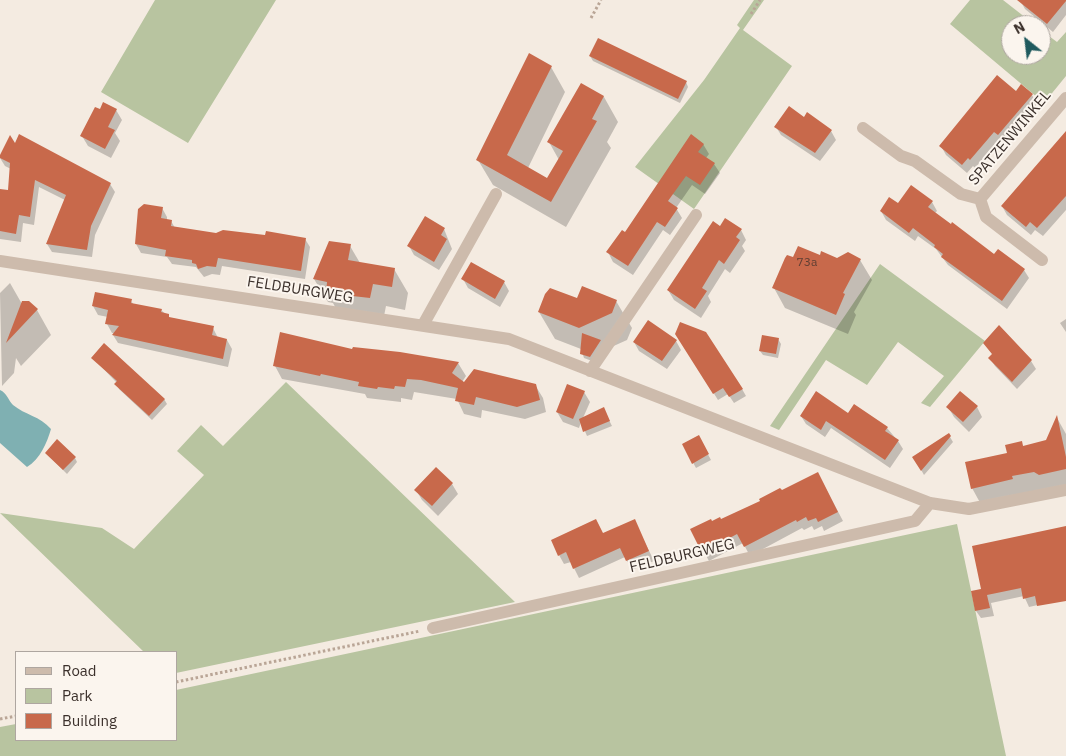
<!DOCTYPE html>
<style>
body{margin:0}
#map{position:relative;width:1066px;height:756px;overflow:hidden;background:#f4ebe1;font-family:"IBM Plex Sans",sans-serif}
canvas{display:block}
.legend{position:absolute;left:15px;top:651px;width:162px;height:90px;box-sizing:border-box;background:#fbf5ee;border:1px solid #aea6a0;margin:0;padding:6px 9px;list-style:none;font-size:15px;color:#3b302b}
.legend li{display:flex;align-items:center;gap:10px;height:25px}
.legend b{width:25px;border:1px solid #aea6a0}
.north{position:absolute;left:1001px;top:15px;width:50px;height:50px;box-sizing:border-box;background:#fbf5ee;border:1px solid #aea6a0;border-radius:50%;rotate:331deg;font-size:14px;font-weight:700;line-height:20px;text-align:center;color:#3b302b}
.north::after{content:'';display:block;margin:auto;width:18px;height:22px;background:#1f5a5e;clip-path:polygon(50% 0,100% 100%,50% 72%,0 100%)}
</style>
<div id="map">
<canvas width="1066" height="756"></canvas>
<ul class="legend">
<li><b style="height:6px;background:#cdbbac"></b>Road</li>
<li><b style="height:14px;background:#b8c4a0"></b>Park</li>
<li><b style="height:14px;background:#c8694b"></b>Building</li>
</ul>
<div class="north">N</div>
</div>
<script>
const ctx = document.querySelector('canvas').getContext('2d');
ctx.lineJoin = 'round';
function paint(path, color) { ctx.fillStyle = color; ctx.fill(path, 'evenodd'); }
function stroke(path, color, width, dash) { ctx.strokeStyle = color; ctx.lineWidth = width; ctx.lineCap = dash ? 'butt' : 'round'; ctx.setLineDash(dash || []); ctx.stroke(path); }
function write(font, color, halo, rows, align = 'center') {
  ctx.font = font + ' "IBM Plex Sans",sans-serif'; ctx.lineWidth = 4; ctx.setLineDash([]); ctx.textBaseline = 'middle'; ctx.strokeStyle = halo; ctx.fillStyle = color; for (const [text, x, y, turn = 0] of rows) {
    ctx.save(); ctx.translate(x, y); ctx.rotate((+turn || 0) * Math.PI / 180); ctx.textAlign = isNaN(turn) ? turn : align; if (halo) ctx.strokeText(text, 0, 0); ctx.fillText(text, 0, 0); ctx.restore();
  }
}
const green = new Path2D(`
 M155,0h121l-88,143 -87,-51z
 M754,0h10l-21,30 49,36 -98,143 -59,-42 69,-87 36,-52 -3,-3z
 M970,0h33l32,25h-24v30h30v-25l16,12 9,-10v44l-22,27 -94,-79z
 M880,264l105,77 -55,66 -9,-4 23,-27 -46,-34 -31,43 -41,-25 -47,70 -9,-4z
 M286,382l229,220 -339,71v-21h-32l-144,-139 102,15 32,21 70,-74 -27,-24 24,-26 22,21z
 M957,524l49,232h-1006v-29l16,-3v16h160v-50z`);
const water = new Path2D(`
 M0,390c7,3 8,10 13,15 12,10 27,11 38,24 -4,14 -11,30 -24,38l-27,-24z`);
const shadow = new Path2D(`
 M1020,0h46v15l-13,17 -28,-23z
 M590,56l96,26 2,5 -8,16 -87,-42z
 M551,67l14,25 -37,76 20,11 11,-19 -10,-18 32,-58 23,13 14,25 -11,20 4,6 -45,79 -73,-42 -15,-25z
 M1016,93l16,2 5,9 -34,39 -4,-3 -24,28 -2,-2 -6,7 -21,-18 -5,-9z
 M100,110h16l6,10 -7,13 5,8 -9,17 -23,-12 -6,-10z
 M807,114l24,17 5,9 -16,21 -39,-26 -5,-8 28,-9z
 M1066,132v78l-23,26 -8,-6 -4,5 -24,-20 -5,-9z
 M703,144l6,10 -3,4 8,6 6,9 -15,21 -13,-9 -16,23 6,10 -12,17 -7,-5 -30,45 -20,-13 -5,-10z
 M15,145l95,39 5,8 -20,43 -3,22 -40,-5 -5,-8 18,-44 -26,-13 -5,38 -11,-2 -2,19 -21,-3v-49l9,1 2,-22 -6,-3 -5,-8z
 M932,202l5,9 -3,3 61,41 29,15 5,8 -22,31 -59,-44 -12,-16 -18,-13 -3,5 -29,-21 -5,-9 17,-6z
 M162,208l5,9v4h4l4,7 41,6 89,5 5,8 -5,32 -83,-13 -2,9 -8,-1 -8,3 -8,-10 -24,-3 -5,-7 -26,-4 -5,-9z
 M720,228l21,2 5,10 -4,6 3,5 -15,22 -5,-4 -17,27 3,6 -10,16 -27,-18 -6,-10z
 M444,229l8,20 -13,21 -25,-15 -5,-9z
 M350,246l10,17 34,6 14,24 -3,17 -19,-4 -3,15 -43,-5 -7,-13 -5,-1 -14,-23z
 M848,253l12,7 12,20 -18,32 2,3 -8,19 -63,-26 -11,-20 19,-30 28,-2 16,4z
 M463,279l41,3 5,9 -9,16 -32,-19z
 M10,283l12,21 15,6 14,25 -30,31 -5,-8 -2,15 -12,13 -2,-93z
 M578,299l38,2 16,27 -5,12 -29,13 -6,8 -8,-3 -3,-9 -26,-10 -16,-27z
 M131,301l3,4 27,5 10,9 42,9 5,10 9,2 5,9 -4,18 -110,-24 -5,-8 2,-2h-3l-5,-9 1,-7 -10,-2 -5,-9z
 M1066,319v13l-6,-9z
 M999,327l32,34 5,8 -19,20 -22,-23 -5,-8 3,-3 -8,-11z
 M778,339l3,5 -3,14 -15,-3 -3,-4z
 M676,341l5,9 -14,19 -28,-18 -5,-9z
 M681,341l61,48 4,7 -12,7 -6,-9 -10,6z
 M353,350l47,4 58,9 8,13 -4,6 2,1 71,2 8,13 3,14 -21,7 -43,-9 -1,8 -17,-4 -7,-15 -43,-7 -2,8 -11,-2v4l-34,-4 -2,-4 -83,-15 -7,-13z
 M93,358l71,41 3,5 -15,16 -33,-31 -2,-6z
 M584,392l6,10 -7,16 23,-4 6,12 -25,10 -6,-14 -2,6 -16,-6 -6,-10z
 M948,407h29l5,10 -13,15 -15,-15z
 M849,415l38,13 11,13 5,8 -13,19 -59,-40 -6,9 -19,-13 -5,-8z
 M1057,418l9,16v57l-83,17 -11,-20 49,-45 3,4 23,-6z
 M698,436l13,24 -15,8 -13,-24z
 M950,437l3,5 -29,33 -10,-18z
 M46,453l29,5 2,4 -10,12z
 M436,469l16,15 6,10 -20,22 -16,-16 -6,-10z
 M823,483l20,38 -19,10 -2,-5 -8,4 -2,-4 -8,4 -2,-2 -52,28 -7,-13 -34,18 -17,-31 29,-9 60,-29z
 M634,520l20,41 -22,9 -7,-13 -46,21 -8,-16 -7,2 -5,-9z
 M1066,527v67l-15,8 -22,5 -5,-11 -33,7 3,13 -13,2 -5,-7 6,-21z`);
const building = new Path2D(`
 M1017,0h49v1l-19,23z
 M598,38l89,43 -9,18 -89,-43z
 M529,53l23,13 -45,89 40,23 16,-27 -16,-9 34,-59 23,13 -12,23 5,2 -46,81 -75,-42z
 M997,75l19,16 5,-7 12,10 -35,41 -4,-3 -24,28 -2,-2 -6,7 -23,-19z
 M103,102l14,7 -9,18 7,3 -10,19 -25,-13 15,-29 5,2z
 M789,106l15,11 3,-5 25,18 -17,23 -41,-26z
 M1066,131v65l-29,32 -7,-6 -4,5 -25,-21z
 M19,134l92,49 -20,43 -4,24 -41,-6 20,-49 -31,-15 -5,37 -11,-2 -3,19 -16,-3v-42l8,1 2,-27 -10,-5v-3l10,-20 5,8z
 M691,134l13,10 -6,8 17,11 -15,22 -14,-9 -18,25 10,7 -13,19 -8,-5 -29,44 -22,-14 16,-22 3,2z
 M911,185l22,16 -5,6 23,17 1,-2 42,32 4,-5 27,20 -23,32 -61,-44 2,-3 -9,-7 1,-2 -22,-17 -4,5 -29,-22 9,-14 9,6z
 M144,204l19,3 -2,11 11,2 -1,6 45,7 7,-3 42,5 1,-4 40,7 -5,33 -83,-13 -2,9 -9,-1 -9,3 -2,-5 -4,-1v-3l-27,-4 1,-6 -31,-6 3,-35z
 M425,216l20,12 -4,7 6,4 -13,23 -27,-16z
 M725,218l17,11 -6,8 4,3 -16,24 -5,-4 -17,28 5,3 -12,18 -28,-19 46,-69 7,5z
 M329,241l22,3 -3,16 47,8 -3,19 -19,-3 -3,14 -44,-5 1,-11 -14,-3z
 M798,246l22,9 1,-4 16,7 11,-6 13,7 -18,34 2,1 -9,21 -64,-27 13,-30 2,-3 6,2z
 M471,262l34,19 -10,18 -34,-20z
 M582,286l35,14 -5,13 -33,15 -41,-16 7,-18 5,-6 27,10z
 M95,292l37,7 -1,4 31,6 -1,3 8,2v3l45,9 -2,9 15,4 -4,20 -111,-24 7,-9 -14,-2 3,-14 -16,-4z
 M22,301h7l9,8 -32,34z
 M648,320l29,20 -15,21 -29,-19z
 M680,322l26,10 37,57 -14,8 -6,-9 -10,6 -38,-60z
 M999,325l33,35 -20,22 -24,-24 4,-4 -9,-11z
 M280,332l72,17 1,-2 47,5 59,10 -7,11 12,9 10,-13 62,15 4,16 -23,7 -41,-10 -2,8 -19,-4 3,-13 -37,-8 -14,-1 -2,8 -10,-1 -1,3 -16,-2 -1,2 -19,-3 1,-4 -38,-8 -1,2 -47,-10z
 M582,333l19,7 -11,17 -10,-3z
 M762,335l17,3 -3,16 -17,-3z
 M104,343l61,56 -16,17 -35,-32 3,-3 -26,-23z
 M567,384l18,7 -12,28 -17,-7z
 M816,391l32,22 6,-9 34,23 -3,4 14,9 -14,20 -59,-39 -5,9 -21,-14z
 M960,391l18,15 -15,16 -17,-15z
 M604,407l6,14 -27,11 -4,-13z
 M1057,415l9,42v12l-27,6 -5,-3 -22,4 1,3 -42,10 -6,-27 42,-9 -2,-8 17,-4 1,5 23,-6z
 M949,433l2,3 -30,35 -9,-14z
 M699,435l10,19 -17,10 -10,-20z
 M57,439l19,18 -13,13 -18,-17z
 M436,467l17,16 -21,23 -18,-16z
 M818,472l20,40 -20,10 -2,-4 -8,3 -2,-4 -9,5 -1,-2 -52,27 -7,-13 -35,19 -12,-24 21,-10 1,2 8,-4 1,2 39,-18 -1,-2 21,-11 2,2z
 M596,519l7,14 32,-14 14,32 -23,10 -6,-13 -47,21 -7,-17 -8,4 -7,-16z
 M1066,526v75l-29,5 -2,-10 -12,3 -2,-11 -34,7 3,13 -15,3 -4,-20 10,-2 -9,-43z`);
const path = new Path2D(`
 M751,14l9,-14
 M591,18l10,-18
 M176,682l244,-51
 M0,719l16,-3`);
const minor = new Path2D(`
 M863,128l38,28 14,5 46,33 19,5 86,-101
 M980,199l6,18 56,43
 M0,261l509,78 421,164 39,6 97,-19
 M423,325l73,-131
 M590,371l106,-156
 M433,628l482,-107 15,-18`);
const numberNames = [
 ["73a",807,263]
];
const streetNames = [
 ["SPATZENWINKEL",1010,138,-50],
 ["FELDBURGWEG",300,290,9],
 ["FELDBURGWEG",682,556,-13]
];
paint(green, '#b8c4a0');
paint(water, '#7fb0b2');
paint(shadow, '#0003');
paint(building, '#c8694b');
stroke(path, '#b9a596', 3, [2.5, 2.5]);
stroke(minor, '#cdbbac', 12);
write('12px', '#5e3e33', null, numberNames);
write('15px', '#3b302b', '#fbf5ee', streetNames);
</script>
